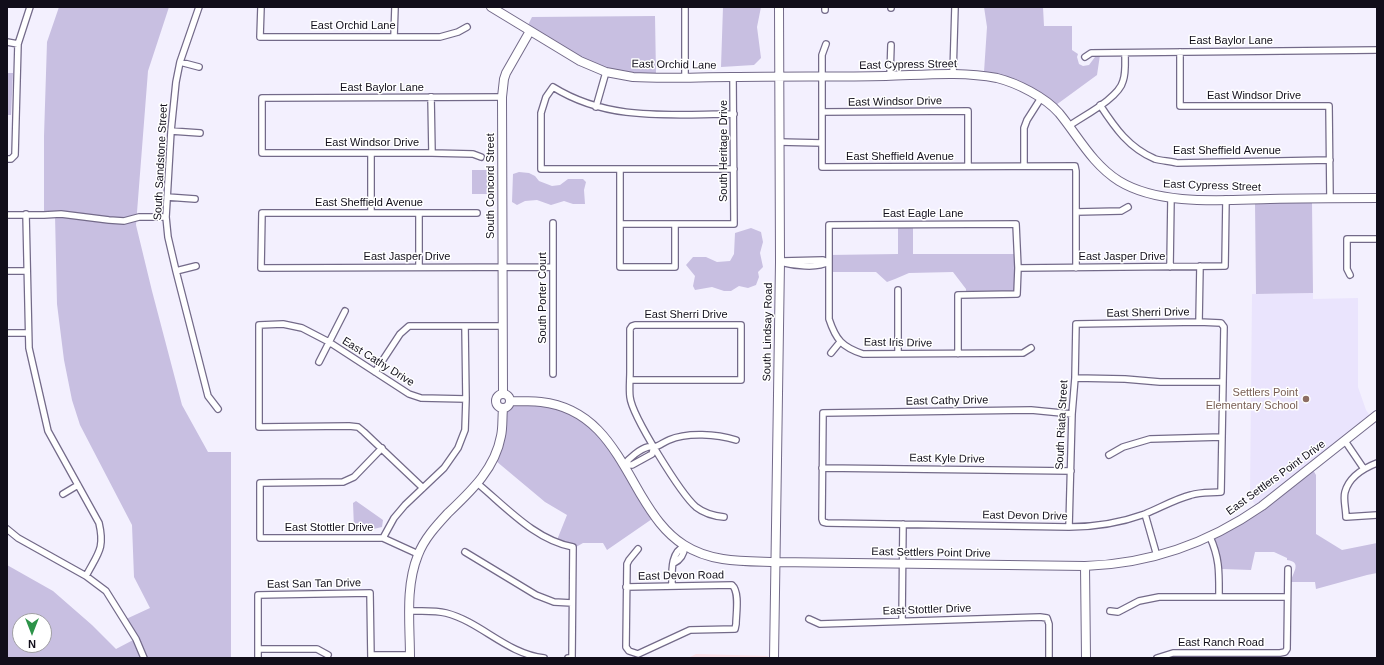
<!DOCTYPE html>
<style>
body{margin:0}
#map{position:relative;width:1384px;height:665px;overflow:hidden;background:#f3f0fe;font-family:Helvetica,sans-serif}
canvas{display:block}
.frame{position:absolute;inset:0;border:8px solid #110e1a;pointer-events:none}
.north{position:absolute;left:12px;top:613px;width:40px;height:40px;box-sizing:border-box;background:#fff;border:1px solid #a09fa3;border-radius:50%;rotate:180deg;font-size:11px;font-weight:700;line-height:16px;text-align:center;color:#110e1a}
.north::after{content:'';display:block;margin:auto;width:14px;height:18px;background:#2d9349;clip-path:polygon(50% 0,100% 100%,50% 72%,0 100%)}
</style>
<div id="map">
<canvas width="1384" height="665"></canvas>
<div class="frame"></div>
<div class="north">N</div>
</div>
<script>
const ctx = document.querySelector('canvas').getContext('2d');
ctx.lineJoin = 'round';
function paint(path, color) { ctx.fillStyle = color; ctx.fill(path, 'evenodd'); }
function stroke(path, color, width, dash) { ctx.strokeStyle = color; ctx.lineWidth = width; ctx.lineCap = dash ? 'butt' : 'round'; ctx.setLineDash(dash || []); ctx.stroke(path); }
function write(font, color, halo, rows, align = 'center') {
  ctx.font = font + ' Helvetica,sans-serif'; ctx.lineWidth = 3; ctx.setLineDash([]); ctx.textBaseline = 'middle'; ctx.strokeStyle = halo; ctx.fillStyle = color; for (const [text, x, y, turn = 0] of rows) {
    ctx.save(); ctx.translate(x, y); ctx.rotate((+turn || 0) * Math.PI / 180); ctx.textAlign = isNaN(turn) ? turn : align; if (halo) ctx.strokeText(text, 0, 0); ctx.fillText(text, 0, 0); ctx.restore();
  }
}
const commercial = new Path2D(`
 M696,654l72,2 -1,2h-79z`);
const built = new Path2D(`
 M1313,293v6l45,-1v89l8,23 5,7 -115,89 -6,-9 2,-203z`);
const green = new Path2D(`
 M59,7h110l-21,64 -12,154 16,66 30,114 26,47h23v206h-224v-93l46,26 39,34 24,24 19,-10 -11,-19 26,-12 -16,-31 -2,-52 -52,-100 -8,-25 -8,-40 -7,-56 -2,-89h-11v-79l3,-94zM20,621h24v24h-24z
 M723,7h38l-4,20 4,31 -7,7 -33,2z
 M984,7h59l1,19h28v24l6,4 -1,3 2,7 4,2 6,-1 6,-8 5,-2 -3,20 -41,30 -72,-33 3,-45z
 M655,16l1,58c-17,-1 -34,0 -50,-6 -28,-9 -53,-27 -78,-43l4,-8z
 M7,73h6l-2,42h-4z
 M472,170h20v24h-20z
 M519,172l10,1 6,3 4,5 13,5 8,-1 8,-6h15l3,3 -2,8 1,14h-12l-9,-3 -13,4 -14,-5 -12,1 -8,4 -5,-3 1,-28z
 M1312,202l1,91 -57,1 -1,-91z
 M898,224h15v30h105l-1,40 -51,1v-6l-13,-17 -44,1 -14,6 -8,3 -11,-10h-48v-17l70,-1z
 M751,228l10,4 2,10 -3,11 3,14 -5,5 1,5 -3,8 -8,3 -9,-2 -8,5h-7l-12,-4 -17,3 -2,-4 2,-10 -9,-11 7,-8h13l11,5 13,-1 4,-7 1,-21z
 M512,405c15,0 29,-1 43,3 49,13 73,71 97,111l-45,31 -4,-7h-20l-7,4c-5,-6 -12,-4 -19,-7l10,-25 -22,-13 -49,-41 11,-52z
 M1313,470l3,5v59l26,16 35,-7v30l-10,2 -51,14 -1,-7h-24c1,-9 12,-20 -4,-22v-2l-13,-6h-19l-4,18 -29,-1 -1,-8 -6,-20v-3z
 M356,501l27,19 -1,7 -17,4h-6l-5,-3 -1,-25z`);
const street = new Path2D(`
 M199,7l-19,55 -4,20 -5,49 -5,86 2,20 8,34 32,125 10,13
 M261,7l-1,30h180l18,-5 9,-5
 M685,7v70
 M825,7v3
 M891,7v1
 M394,37l1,-30
 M7,42l11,2
 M826,44l-4,11v112l253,-1 1,5v97
 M1180,52v54h149l1,92
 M1085,57l6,-4 286,-3
 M180,62l19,5
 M953,74l2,-67
 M890,76l1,-31
 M431,97l1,56
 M1100,105c15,23 29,43 55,54 7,2 15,2 22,4l153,-3
 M596,107l10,-35
 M822,112l146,-1v55
 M734,114c-64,0 -125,8 -181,-27l-7,10 -5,16v56h193
 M1069,126c14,-10 50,-28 54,-45 3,-8 2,-19 2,-28
 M171,131l29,2
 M779,142l43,1
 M481,157l-8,-3 -41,-1h-170v-55l240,-1
 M7,159h4l4,-4 3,-111 12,-37
 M1024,166v-38l3,-8 14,-22
 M620,169v98h55v-43
 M167,197l28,2
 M1076,212l45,-1 7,-4
 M371,213v-60
 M419,213v54
 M477,213h-215l-1,55 292,-1
 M26,214l3,134 19,83 51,92c6,26 -1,30 -13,53
 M7,215h37l17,-1 48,6 15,1 15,-4h27
 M553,223v151
 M620,224h114l-1,-147
 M782,261l41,-1 5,2
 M780,262c12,3 37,7 48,0
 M1170,267l1,-69
 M1018,268l207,-2 1,-67
 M7,271h20
 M176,271l20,-5
 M1350,275l-3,-6v-30h30
 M898,290v64
 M1199,322l1,-56
 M7,333h21
 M831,353l9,-11
 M958,354v-59l59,-1 1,-26 -2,-44 -187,1v94c7,21 13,28 34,35l160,-1 8,-5
 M319,362l26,-51
 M375,372l25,-38 9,-8h93
 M1075,378l50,1 35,3h63
 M630,380h111v-55h-106l-3,1 -2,3c0,15 0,29 0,43 0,8 -1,17 0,25 2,19 51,97 66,110 9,7 17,9 28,10
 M1345,441l19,28
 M382,448l-28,29 -11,5 -83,1v55h123l35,16
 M1109,455l14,-8 27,-8 72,-2
 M1377,463c-13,5 -28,14 -32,29 -2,7 1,17 1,25l31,-2
 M624,465c5,-7 16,-16 24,-18 5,-1 3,1 7,0 4,-1 9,-5 14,-7 18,-8 48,-6 67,0
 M624,465h8l20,-11 2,-7
 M822,468l249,3
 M477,483c29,24 58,57 96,64l-1,111h-4
 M423,488l-59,-56 -6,-5 -9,-1 -90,1v-102l24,-1 19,4 27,14 80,52 12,4 45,1
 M63,494l15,-9
 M1145,514l12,42
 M1069,527l3,-113 3,-36 1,-54 123,-2 22,1 3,4 -3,165c-10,1 -20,0 -30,3 -16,4 -31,13 -46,19 -25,9 -50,13 -76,13l-242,-4 -4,-1 -1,-3 1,-106 208,-3 41,4
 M7,529l11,9 68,38 20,15 30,48 8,19
 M1210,537c10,22 9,37 9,60
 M383,538l11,-20 11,-13 39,-37 14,-20 7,-18 1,-31 -1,-73
 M465,552l71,43 18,7 18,1
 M672,586c0,-14 -2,-34 13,-40 -1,8 -4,14 -11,17
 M626,587l106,-2c8,7 4,29 4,39l-1,5 -45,1 -52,24 -9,-3 -3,-4 1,-83 2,-4 9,-11
 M410,611c12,0 25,-1 36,2 35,9 61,41 98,45
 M1110,611l8,1 21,-11 20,-4h128
 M809,619l11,5 220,-7 7,1 2,6v34
 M902,621l1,-97
 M258,649h59l11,6
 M371,655h39
 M258,658v-63l112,-2 1,65
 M1157,658l16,-5h107l5,-1 2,-3 1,-80`);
const secondary = new Path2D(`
 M491,7l89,54 26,11 27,5c32,2 66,0 99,0 51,-1 103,0 154,-1 37,-1 75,-5 111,2 20,5 48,19 62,35 19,23 33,51 60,68 41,25 104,19 151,18 36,-1 71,-1 107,-1
 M496 401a7 7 0 1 1 14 0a7 7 0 1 1-14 0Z
 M503,394l-1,-297 2,-18 2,-6 24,-42
 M510,401c10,0 21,0 31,1 55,6 75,50 100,93 12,20 24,38 43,50 28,18 61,16 92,17l309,4c65,-2 124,-23 177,-60l115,-91
 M1085,566l1,92
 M410,658c0,-34 -5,-71 8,-103 6,-16 18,-29 30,-42 23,-22 47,-44 53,-77 2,-9 1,-18 2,-27
 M774,658l6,-396 -1,-255`);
const markers = [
 [1306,399,4,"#8d6e63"]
];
const streetNames = [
 ["East Orchid Lane",353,26],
 ["East Baylor Lane",1231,41],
 ["East Orchid Lane",674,65,1],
 ["East Cypress Street",908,65,-1],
 ["East Baylor Lane",382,88],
 ["East Windsor Drive",1254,96],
 ["East Windsor Drive",895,102,-1],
 ["East Windsor Drive",372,143],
 ["South Heritage Drive",724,151,-90],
 ["East Sheffield Avenue",1227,151],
 ["East Sheffield Avenue",900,157],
 ["South Sandstone Street",161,162,-87],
 ["South Concord Street",491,186,-90],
 ["East Cypress Street",1212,186,2],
 ["East Sheffield Avenue",369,203],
 ["East Eagle Lane",923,214],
 ["East Jasper Drive",407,257],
 ["East Jasper Drive",1122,257],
 ["South Porter Court",543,298,-90],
 ["East Sherri Drive",1148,313,-1],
 ["East Sherri Drive",686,315],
 ["South Lindsay Road",768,332,-89],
 ["East Iris Drive",898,343,1],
 ["East Cathy Drive",378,362,32],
 ["East Cathy Drive",947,401,-1],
 ["South Riata Street",1062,425,-87],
 ["East Kyle Drive",947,459,1],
 ["East Settlers Point Drive",1276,478,-36],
 ["East Devon Drive",1025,516,1],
 ["East Stottler Drive",329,528],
 ["East Settlers Point Drive",931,553,1],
 ["East Devon Road",681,576,-1],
 ["East San Tan Drive",314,584,-1],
 ["East Stottler Drive",927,610,-2],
 ["East Ranch Road",1221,643]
];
const educationNames = [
 ["Settlers Point",1298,393],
 ["Elementary School",1298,406]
];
paint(commercial, '#fae0e8');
paint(built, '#eae4fd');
paint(green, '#c8bfe1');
stroke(street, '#736a89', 8);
stroke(secondary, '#736a89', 10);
stroke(street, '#fff', 5.5);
stroke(secondary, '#fff', 8);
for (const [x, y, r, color] of markers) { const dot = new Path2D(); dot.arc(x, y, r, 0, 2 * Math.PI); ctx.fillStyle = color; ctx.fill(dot); stroke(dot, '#fff', 1.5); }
write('11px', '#110e1a', '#fff', streetNames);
write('11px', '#785e54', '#fff', educationNames, 'right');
</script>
